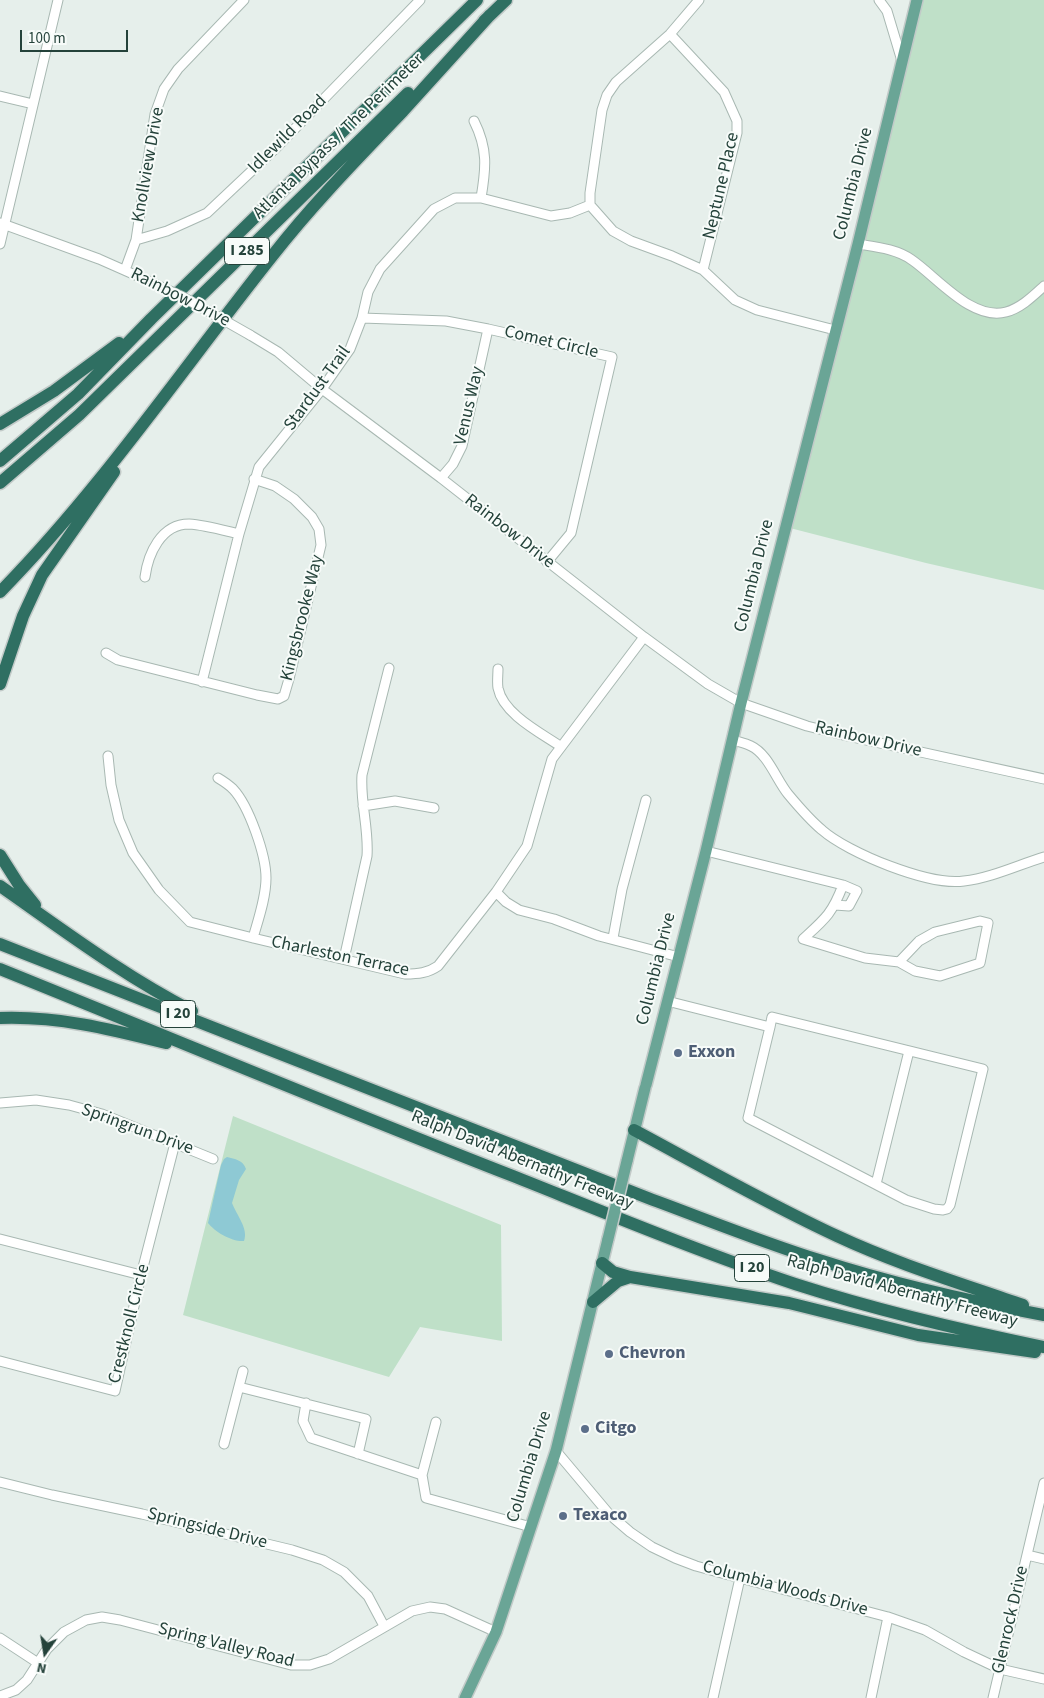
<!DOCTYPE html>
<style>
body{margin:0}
#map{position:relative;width:1044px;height:1698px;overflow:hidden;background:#e6efeb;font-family:"Source Sans 3",sans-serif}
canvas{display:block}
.north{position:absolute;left:20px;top:1628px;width:50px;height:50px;-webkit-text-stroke:4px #f7fbf9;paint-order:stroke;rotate:193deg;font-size:14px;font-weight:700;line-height:20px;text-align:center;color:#24423a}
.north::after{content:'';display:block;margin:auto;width:18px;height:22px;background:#24423a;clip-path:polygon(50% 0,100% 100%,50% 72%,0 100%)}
.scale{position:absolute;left:20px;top:30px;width:108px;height:22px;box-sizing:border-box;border:2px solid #24423a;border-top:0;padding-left:6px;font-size:15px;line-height:18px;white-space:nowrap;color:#24423a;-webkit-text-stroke:4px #f7fbf9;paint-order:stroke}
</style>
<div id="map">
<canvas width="1044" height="1698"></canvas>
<div class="north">N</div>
<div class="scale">100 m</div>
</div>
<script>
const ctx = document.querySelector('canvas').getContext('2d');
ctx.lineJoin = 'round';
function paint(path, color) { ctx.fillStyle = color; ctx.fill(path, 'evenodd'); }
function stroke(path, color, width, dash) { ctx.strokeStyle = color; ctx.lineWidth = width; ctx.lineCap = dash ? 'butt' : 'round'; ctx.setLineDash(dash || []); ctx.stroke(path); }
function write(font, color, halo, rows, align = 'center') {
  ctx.font = font + ' "Source Sans 3",sans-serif'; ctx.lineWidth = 4; ctx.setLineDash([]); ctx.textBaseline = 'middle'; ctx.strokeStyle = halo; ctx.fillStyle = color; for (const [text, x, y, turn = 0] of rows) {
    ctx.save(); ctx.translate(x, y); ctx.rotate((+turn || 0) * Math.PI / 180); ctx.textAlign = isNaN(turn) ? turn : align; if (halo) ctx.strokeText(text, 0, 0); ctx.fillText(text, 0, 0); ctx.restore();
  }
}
const green = new Path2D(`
 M918,0h126v590l-118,-27 -140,-36z
 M233,1116l268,109 1,116 -82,-14 -31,50 -206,-62z`);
const water = new Path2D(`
 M227,1157c8,2 16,3 19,12l-7,11 -7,23c4,11 17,26 12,38 -12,1 -29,-9 -36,-18l13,-58 3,-6z`);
const minor = new Path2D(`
 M699,0l-29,34 -54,48 -9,13 -5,15 -12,83v12l23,26 18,10 41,15 31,14 32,30 22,10 78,20
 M879,0l8,11 15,50
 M670,34l54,58 13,29v12l-34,137
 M0,96l33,8
 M474,121c14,28 12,47 7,77
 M0,223l99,36 43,19
 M136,240l31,-9 40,-18 70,-66 143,-147
 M0,244l58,-244
 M858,244c18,3 39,5 54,16 26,18 60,61 94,52 15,-4 27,-16 38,-26
 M125,270l11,-30 19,-126 9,-25 14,-20 66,-69
 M362,318l84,3 42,8 124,28 -41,176 -24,29
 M250,335l28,17 44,37 119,89 203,159 64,47 33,19 66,23 36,9 201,44
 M441,478l12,-14 9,-18 26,-117
 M145,577c3,-23 16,-53 44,-53 16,1 33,6 50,10
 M106,653l12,7 139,35 21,4 6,-3 5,-17 32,-134 -2,-16 -7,-12 -18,-18 -19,-13 -21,-7
 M498,669c0,6 -1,13 0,19 5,26 43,45 62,58
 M202,682l37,-148 20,-67 63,-78 28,-40 12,-31 6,-26 12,-23 54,-60 21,-11h26l70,18 19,-3 20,-8
 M733,740c6,2 12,3 18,6 17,8 25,33 37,48 10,12 22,26 34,36 26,23 107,56 142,51 27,-3 54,-16 80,-24
 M108,756l3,29 8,35 14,33 26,37 31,32 63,16 152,36c13,0 23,-1 33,-8l58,-74 31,-46 25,-87 92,-122
 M218,778c5,3 11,7 15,11 16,17 33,66 33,89 0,20 -8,42 -13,60
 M363,806l32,-5 39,7
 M706,851l137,34c-11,29 -18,34 -40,54l62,19 34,4 16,9 25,5 40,-13 8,-40 -8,-2 -45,11 -16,9 -20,21
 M496,892l10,10 13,8 35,9 45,17 80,21
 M835,905l14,1 8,-15 -14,-6
 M613,938l9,-49 24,-89
 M344,959l23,-103c2,-27 -7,-54 -5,-81l27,-107
 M667,1001l103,26 -22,91 158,82 28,9 9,1 4,-1 3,-4 33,-136 -211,-52 -2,10
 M0,1103l36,-3 33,5 33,9 111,45
 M876,1184l33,-133
 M0,1239l141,36
 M0,1361l115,30 26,-116 34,-132
 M239,1387l127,32 -8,35
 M306,1403l-3,18 8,17 111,37
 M436,1422l-14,53 4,23 105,29
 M224,1444l19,-73
 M556,1451l53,63 21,18 22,15 23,11 21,8 44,12 148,39 37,13 39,22 36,17 44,10
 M0,1482l52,13 90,19 150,36 31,10 21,12 24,24 16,30
 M1027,1555l17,4
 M0,1638l38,25
 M0,1696l16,-6 11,-10 20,-31 17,-17 22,-12 16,-3 18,3 171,45h19l19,-6 83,-48 18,-4 15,2 51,23
 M713,1698l27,-120
 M871,1698l17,-81
 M993,1698l51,-215`);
const major = new Path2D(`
 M646,1085l60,-234 35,-148 117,-459 59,-244
 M627,1161l18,-73
 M465,1698l31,-66 60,-181 52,-212`);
const highway = new Path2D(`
 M484,21l22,-21
 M0,424l54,-33 65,-48
 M0,461l78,-67 73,-75 326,-319
 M0,483l79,-68 329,-322
 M0,592c101,-103 183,-224 273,-337 40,-51 85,-97 130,-144 29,-32 58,-64 87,-96
 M0,684l23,-68 19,-41 72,-103
 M0,855l19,30 16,20
 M0,886c63,44 124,90 192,125
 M0,944l648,254c57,21 113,44 171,62 74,24 149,41 225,55
 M0,969c171,69 341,140 513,207 93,37 187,76 282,108 81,26 165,46 249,63
 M0,1018c59,-2 110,11 166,25
 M634,1130c67,36 134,74 203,106 60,28 123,47 186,69
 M602,1263l11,9 17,5
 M593,1302l25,-21 12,-4 159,26 129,32 117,17`);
const minorBridge = new Path2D(`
 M142,278l41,19 67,38`);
const majorBridge = new Path2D(`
 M608,1239l19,-78`);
const markers = [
 [678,1053,5,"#5c6f8a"],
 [609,1354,5,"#5c6f8a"],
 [585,1429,5,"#5c6f8a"],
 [563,1516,5,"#5c6f8a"]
];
const shields = [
 [247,251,45],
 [178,1014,35],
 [752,1268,35]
];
const shieldNames = [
 ["I 285",247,251],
 ["I 20",178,1014],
 ["I 20",752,1268]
];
const streetNames = [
 ["Idlewild Road",288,135,-45],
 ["Atlanta Bypass / The Perimeter",339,137,-44],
 ["Knollview Drive",149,165,-80],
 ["Columbia Drive",854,184,-76],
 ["Neptune Place",722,186,-77],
 ["Rainbow Drive",180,298,27],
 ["Comet Circle",551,343,13],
 ["Stardust Trail",318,389,-54],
 ["Venus Way",470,406,-77],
 ["Rainbow Drive",509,532,38],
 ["Columbia Drive",755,576,-76],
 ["Kingsbrooke Way",303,618,-76],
 ["Rainbow Drive",868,740,13],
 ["Charleston Terrace",340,957,12],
 ["Columbia Drive",657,969,-76],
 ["Springrun Drive",137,1130,20],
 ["Ralph David Abernathy Freeway",522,1161,22],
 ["Ralph David Abernathy Freeway",902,1292,15],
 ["Crestknoll Circle",130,1324,-76],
 ["Columbia Drive",530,1467,-73],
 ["Springside Drive",207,1529,14],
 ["Columbia Woods Drive",785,1589,15],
 ["Glenrock Drive",1011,1620,-77],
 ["Spring Valley Road",226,1646,14]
];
const serviceNames = [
 ["Exxon",688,1053],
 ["Chevron",619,1354],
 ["Citgo",595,1429],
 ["Texaco",573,1516]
];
paint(green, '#bfe0c8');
paint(water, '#8ec9d4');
stroke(minor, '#a8b8b2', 11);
stroke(major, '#c2cac8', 14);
stroke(highway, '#c2cac8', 15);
stroke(minor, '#fff', 9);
stroke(major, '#6aa596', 11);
stroke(highway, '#2f6f62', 12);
stroke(minorBridge, '#a8b8b2', 11, []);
stroke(majorBridge, '#c2cac8', 14, []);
stroke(minorBridge, '#fff', 9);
stroke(majorBridge, '#6aa596', 11);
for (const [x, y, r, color] of markers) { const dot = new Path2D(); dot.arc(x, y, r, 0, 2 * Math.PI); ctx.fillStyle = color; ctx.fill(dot); stroke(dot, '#f7fbf9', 2); }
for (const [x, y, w] of shields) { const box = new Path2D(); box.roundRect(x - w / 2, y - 13.5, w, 27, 4); ctx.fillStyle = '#f7fbf9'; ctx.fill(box); stroke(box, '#24423a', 1); }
write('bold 16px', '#24423a', null, shieldNames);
write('18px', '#24423a', '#f7fbf9', streetNames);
write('bold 18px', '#4e5e75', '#f7fbf9', serviceNames, 'left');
</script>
